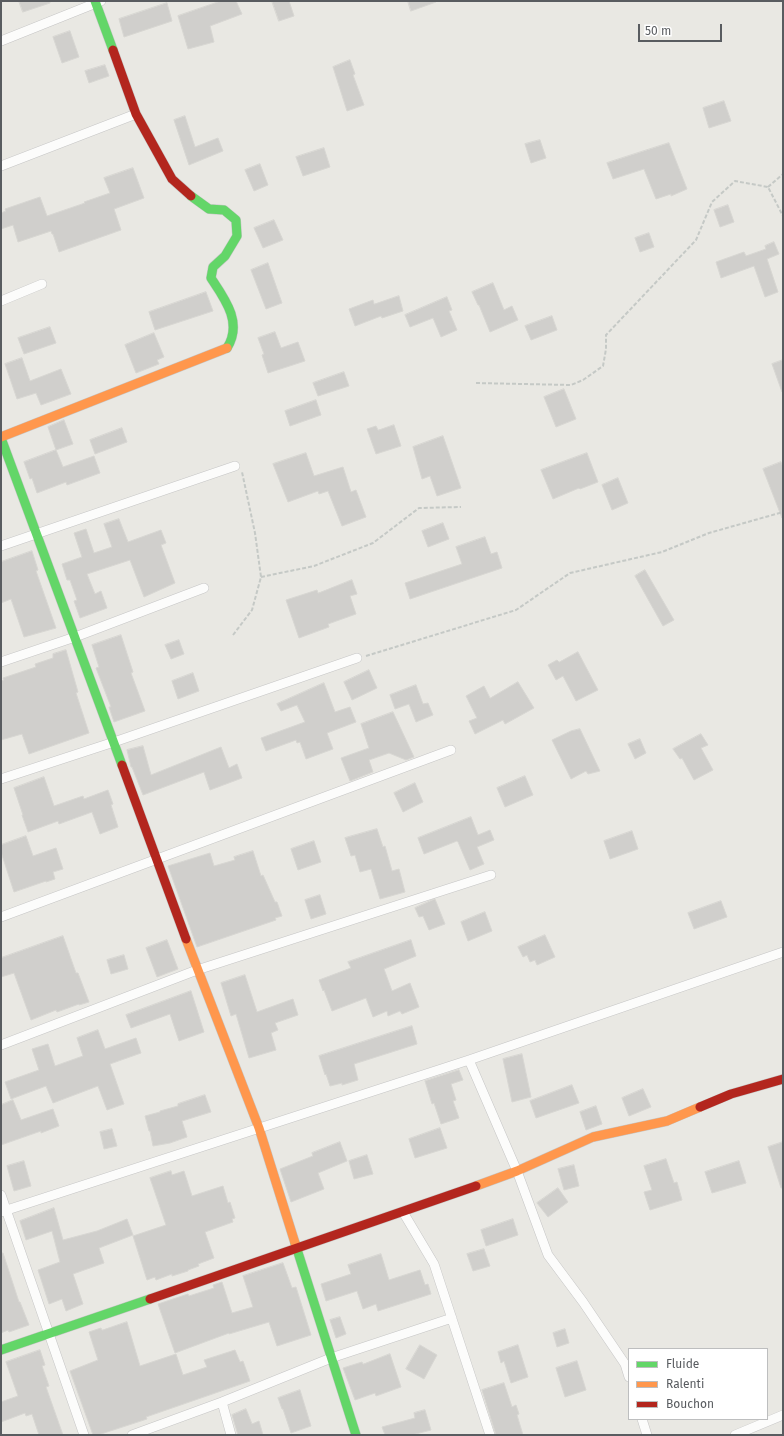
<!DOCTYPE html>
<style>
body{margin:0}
#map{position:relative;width:784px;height:1436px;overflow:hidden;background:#e9e8e3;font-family:"Fira Sans",sans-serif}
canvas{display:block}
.frame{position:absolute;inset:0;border:2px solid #595c60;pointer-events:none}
.legend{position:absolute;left:628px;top:1348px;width:140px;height:72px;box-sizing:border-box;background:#fff;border:1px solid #bdbebf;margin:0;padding:5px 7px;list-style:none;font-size:12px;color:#595c60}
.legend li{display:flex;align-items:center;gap:8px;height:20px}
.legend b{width:20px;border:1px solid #bdbebf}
.scale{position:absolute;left:638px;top:24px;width:84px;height:18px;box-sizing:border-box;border:2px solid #595c60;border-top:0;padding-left:5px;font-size:12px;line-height:14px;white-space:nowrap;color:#595c60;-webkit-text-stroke:3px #fff;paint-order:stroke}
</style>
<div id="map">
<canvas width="784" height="1436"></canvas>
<div class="frame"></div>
<ul class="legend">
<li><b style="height:5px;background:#63d668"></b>Fluide</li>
<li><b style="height:5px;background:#ff974d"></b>Ralenti</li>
<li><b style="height:5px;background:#b3261e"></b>Bouchon</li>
</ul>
<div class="scale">50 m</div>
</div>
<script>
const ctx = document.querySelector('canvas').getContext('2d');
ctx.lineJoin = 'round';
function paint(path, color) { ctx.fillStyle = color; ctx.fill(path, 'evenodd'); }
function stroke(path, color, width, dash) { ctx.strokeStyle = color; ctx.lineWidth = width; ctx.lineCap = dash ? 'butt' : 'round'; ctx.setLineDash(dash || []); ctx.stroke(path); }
const building = new Path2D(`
 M19,1h31v2l-27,9z
 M221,1h15l6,13 -32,12 4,16 -26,7 -10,-33z
 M272,1h17l5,15 -15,5z
 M408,1h28v1l-25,9z
 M167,3l5,18 -48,16 -5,-18z
 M70,31l9,26 -17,6 -9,-26z
 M350,60l5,14 -2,1 11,30 -17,6 -14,-44z
 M105,65l4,11 -20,7 -4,-12z
 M724,101l7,20 -22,7 -6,-20z
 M185,116l10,31 23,-9 5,13 -34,14 -15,-45z
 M540,140l6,18 -15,5 -6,-19z
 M669,143l18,46 -16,7v-2l-15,5 -12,-30 -31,10 -6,-16z
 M324,148l6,19 -27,9 -7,-19z
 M260,164l8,21 -14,6 -9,-21z
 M133,168l11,30 -30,11 7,21 -62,22 -6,-18h-1l-1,-3 -33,11 -5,-17 -12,4v-16l5,-2 -1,-2 35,-12 7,19 38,-13 -1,-1 26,-9 -6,-15z
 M728,205l6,17 -14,5 -6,-17z
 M274,220l9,20 -20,8 -9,-20z
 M649,233l5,14 -14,5 -5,-14z
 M774,242l5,12 -12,5 11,33 -13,5 -11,-31 -33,12 -5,-16 28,-10 2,4 20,-7 -1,-3z
 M268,263l14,40 -16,6 -15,-39z
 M493,283l11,27 8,-4 6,14 -28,12 -11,-27h-1l-6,-13z
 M206,292l7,19 -58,19 -6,-18z
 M399,296l4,15 -21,7 -1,-2 -26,10 -6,-17 24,-9 1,4z
 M447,297l5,13 -3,1 8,19 -16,7 -8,-19 -23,9 -5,-12z
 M552,316l5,14 -26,10 -6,-14z
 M50,327l6,16 -32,11 -6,-16z
 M275,332l6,16 17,-6 7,19 -37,12 -6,-18 2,-1 -6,-16z
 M154,333l10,24 -7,3 2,4 -23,9 -11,-28z
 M22,358l8,23 31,-12 10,25 -30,11 -5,-12 -19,6 -12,-35z
 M783,360v32h-1l-10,-28z
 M344,372l5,14 -31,10 -5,-13z
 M564,389l12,30 -20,8 -12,-30z
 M316,400l5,15 -31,11 -5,-15z
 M64,420l9,24 -17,6 -8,-23z
 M394,425l7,21 -25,8 -9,-25 9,-3 2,4z
 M122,428l5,14 -32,12 -5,-14z
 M443,436l18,52 -24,8 -7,-20 -8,3 -9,-32z
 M56,450l7,17 31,-11 6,17 -33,12 -1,-3 -29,11 -5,-15 -2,1 -6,-17z
 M306,453l8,23 29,-9 8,25 5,-2 10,27 -24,9 -14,-35 -9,3 -1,-3 -30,11 -15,-38z
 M587,453l11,29 -18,7 -1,-1 -26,11 -12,-29z
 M781,462l2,5 -1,51 -19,-49z
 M618,478l10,25 -16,7 -10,-25z
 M119,519l9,23 33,-12 5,13 -5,2 14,38 -31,14 -14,-37 -43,14 8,20 6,-3 6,17 -27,10 -6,-17 3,-1 -7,-20h-3l-5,-16 20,-7 -8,-24 12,-4 8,24 18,-6 -8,-23z
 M443,523l6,16 -21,8 -6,-16z
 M485,537l6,17 6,-2 5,16 -92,31 -5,-16 57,-19 -6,-17z
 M32,551l6,19 -2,1 20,57 -32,9 -13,-38 -10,4v-41z
 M645,570l29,50 -11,6 -28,-50z
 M352,580l5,14 -7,2 6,18 -28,10 1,3 -30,11 -13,-38 31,-10 1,3z
 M121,635l12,37 -2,1 14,38 -31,11 -5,-15h2l-15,-39 3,-1 -7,-22z
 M179,640l5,14 -13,5 -6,-14z
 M66,650l12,42 -2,1 13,40 -60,21 -7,-20 -21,6v-59l3,-1 -1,-2 33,-11 -1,-3 18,-6v-4z
 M578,652l20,38 -22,11 -13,-25 -7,4 -8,-15 9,-5 2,2z
 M369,670l8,18 -25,12 -8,-18z
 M193,673l6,18 -21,8 -6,-18z
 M518,682l16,26 -29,16 -2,-4 -28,14 -6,-13 8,-3 -11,-22 18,-10 6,12z
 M324,683l11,29 15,-5 6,15 -29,11 6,16 -27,10 -6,-17 -3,1 -1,-3 -30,11 -5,-13 44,-16 -8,-17 -16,6 -4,-7z
 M416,685l7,19 5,-1 5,12 -17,7 -7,-18 -14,5 -5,-14z
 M393,712l21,45 -8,3 -17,-7 -20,7 4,12 -23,9 -9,-23 28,-10 -8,-24z
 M580,729l20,42 -12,3 -2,-3 -15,8 -19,-39 19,-9z
 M701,734l7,11 -7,3 12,22 -19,10 -12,-22 -2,1 -7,-10z
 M640,739l6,14 -11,6 -7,-15z
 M143,746l8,29 70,-28 8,21 8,-4 5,14 -32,12 -6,-18 -61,23 -11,-28h-1l-4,-17z
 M525,776l8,19 -28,12 -8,-19z
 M44,777l10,29 29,-10 1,3 24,-9 5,14 -2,1 7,22 -18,7 -8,-22 -33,12 -1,-3 -30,11 -6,-17h1l-9,-27z
 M415,783l8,19 -20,10 -9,-19z
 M471,817l7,18 12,-5 4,10 -17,7 7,17 -14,6 -12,-28 -1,-1 -33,13 -6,-16z
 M377,829l6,18 2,-1 7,25 7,-2 6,23 -25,7 -9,-30 -11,3 -5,-17 -4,1 -6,-18z
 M632,831l6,18 -28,10 -6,-18z
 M26,836l7,20 23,-8 7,21 -10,3 2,7 -9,3v-1l-32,11 -13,-40v-7z
 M314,841l7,21 -23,8 -7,-21z
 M253,851l8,25 2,-1 12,27h2l5,14 -7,2 1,2 -79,27 -29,-81 42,-13 4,13 21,-6 -1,-3z
 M320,895l6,19 -15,5 -6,-19z
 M435,899l10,25 -16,6 -6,-14 -4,1 -4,-9z
 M721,901l6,16 -33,12 -6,-16z
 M485,912l7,19 -24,10 -7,-19z
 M545,935l10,22 -18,8 -2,-5 -5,2 -3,-7 -4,2 -5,-10z
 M63,936l13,37h2l11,29 -10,3v-1l-22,8 -1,-2 -25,10 -17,-47 -13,4v-19z
 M167,940l11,29 -21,8 -11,-29z
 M411,940l5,16 -32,13 8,22 18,-8 9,24 -17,7 -2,-3 -12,5 -1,-5 -14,6 -7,-19 -34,13 -8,-21 -1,1 -4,-11 32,-12 -3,-6z
 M124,955l4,14 -17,5 -4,-14z
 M245,975l12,37 36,-13 5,16 -23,8 3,7 -7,3 5,17 -27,8 -13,-44 -5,2 -10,-33z
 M191,991l13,41 -25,9 -9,-27 -39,14 -5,-13z
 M412,1026l5,18 -63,20 4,16 -16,5v-2l-12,3 -4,-12 -1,1 -6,-19z
 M98,1030l7,19 31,-11 5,15 -31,11 14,40 -17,6 -9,-24 -45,17 -7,-17 -35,13 -6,-17 34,-12 -7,-21 16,-5 7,22 28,-10 -6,-18z
 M522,1054l9,43 -19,5 -9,-43z
 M459,1070l4,10 -12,4 5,16 -3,1 6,17 -18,6 -7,-21 -2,1 -7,-23z
 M572,1085l7,18 -43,15 -6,-17z
 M643,1089l8,18 -22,9 -7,-18z
 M205,1095l6,17 -29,9 5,16 -17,6 -17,3 -3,-15h-1l-4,-15 15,-4v-1l18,-5v-2z
 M13,1100l8,20 32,-11 6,17 -18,7v-2l-40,14v-40z
 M596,1106l6,18 -16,6 -6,-18z
 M440,1128l7,20 -32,10 -6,-19z
 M112,1129l5,17 -13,3 -4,-17z
 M340,1142l7,19 -29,12 6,16 -33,13 -11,-33 33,-13 -1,-3z
 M783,1142v46h-2l-13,-41z
 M367,1155l6,19 -19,5 -5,-18z
 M666,1159l8,24 3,-1 5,18 -32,10 -6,-18 8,-2 -8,-24z
 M24,1161l7,25 -17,5 -7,-25z
 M739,1161l7,22 -34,10 -7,-21z
 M574,1165l5,21 -15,4 -6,-21z
 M171,1171l1,4 12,-4 8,25 31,-10 5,17 2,-1 5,16 -3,1 1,3 -28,10 9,26 -16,6 1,2 -11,4v1l-16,5v-2l-16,6 -1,-3 -8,3 -14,-44 33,-11 -16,-47z
 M558,1188l10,14 -20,15 -11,-14z
 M54,1208l9,32 34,-9 30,-12 6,16 -34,13 5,15 -31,11 10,30 -17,7 -4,-12 -13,5 -11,-34 22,-8 -8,-31 -26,9 -6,-19z
 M513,1219l5,16 -32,11 -5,-16z
 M484,1249l6,17 -17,5 -6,-17z
 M1,1253h2l16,49h1l9,23 -20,7 -1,-2 -7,3z
 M381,1254l8,26 31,-10 5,15 3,-1 3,10 -53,17 -2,-7 -13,5 -6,-18 -31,10 -5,-17 30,-10 -3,-9z
 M283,1263l9,25 4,-1 15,48 -34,11 -8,-24 -40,12v-1l-54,20 -17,-49 30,-10 1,2 25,-8 -1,-3 9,-3 10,31 21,-6 -10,-31z
 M340,1317l6,17 -10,4 -6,-18z
 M127,1322l13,44 36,-12 7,21 24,-8 -3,-7 31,-10 5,12 3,-1 7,20 -104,36 1,2 -49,16h-5l-23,-64 28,-11 -9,-28 12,-4 1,2z
 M565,1329l4,14 -12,4 -4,-14z
 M420,1345l17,10 -13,24 -18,-10z
 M518,1345l10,32 -17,6 -7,-22 -3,2 -3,-11z
 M40,1350l5,15 -3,1 7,20 -3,1 17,48h-24l-7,-21 -6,2 -1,-3 -24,9v-20l17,-6 -12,-34z
 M390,1354l11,33 -25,9 -1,-3 -20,7 -12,-32 19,-6 1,2z
 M577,1361l9,29 -21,7 -9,-29z
 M504,1383l8,24 4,-2 3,9 -2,1 6,20h-27l-14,-45z
 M300,1390l11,36 -20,7 -8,-24h-1l-4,-11z
 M246,1409l6,15 7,-3 4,14h-25l-6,-20z
 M425,1410l6,20 -19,5h-27l-3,-8 33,-9 -1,-5z`);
const path = new Path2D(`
 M768,187l15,-13
 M476,383l95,2 12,-5 20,-14 3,-17v-14l90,-95 16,-38 23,-21 33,6 15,29
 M261,577l53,-11 59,-23 46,-35 42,-1
 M233,635l19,-25 9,-33 -6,-44 -13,-61
 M366,656l150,-46 54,-37 92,-21 47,-19 74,-21`);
const street = new Path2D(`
 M1,41l100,-40
 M1,166l135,-52
 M1,301l41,-17
 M1,546l234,-80
 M1,662l74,-25 129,-49
 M1,779l113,-37 243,-84
 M1,917l450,-167
 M1,1045l196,-75 294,-95
 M469,1060l48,111 31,84 35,47 42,62 4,13
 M1,1195l83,240
 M1,1212l468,-152 314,-108
 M403,1212l31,52 56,171
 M222,1402l9,33
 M642,1419l5,16
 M132,1435l90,-33 109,-44 121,-40
 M735,1435l48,-20`);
const fast = new Path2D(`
 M95,1l18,49
 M191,196l18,13 15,1 12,10 1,16 -12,20 -12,11 -2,11c14,21 32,45 16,70
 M1,438l121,327
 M295,1243l61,192
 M1,1350l149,-51`);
const slow = new Path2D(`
 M1,437l226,-89
 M186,939l73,189 36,115
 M476,1186l41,-15 76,-34 74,-16 33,-14`);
const jam = new Path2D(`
 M113,50l23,64 36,65 19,17
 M122,765l64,174
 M700,1107l31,-13 52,-15
 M150,1299l326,-113`);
paint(building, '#d0cfcc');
stroke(building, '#d7d6d2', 1);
stroke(street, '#c5c5c5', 10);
stroke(fast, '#c5c5c5', 10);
stroke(slow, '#c5c5c5', 10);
stroke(jam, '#c5c5c5', 10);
stroke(path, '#c5c9c6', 2, [4, 2]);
stroke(street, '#fcfcfb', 9);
stroke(fast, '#63d668', 9);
stroke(slow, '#ff974d', 9);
stroke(jam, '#b3261e', 9);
</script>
